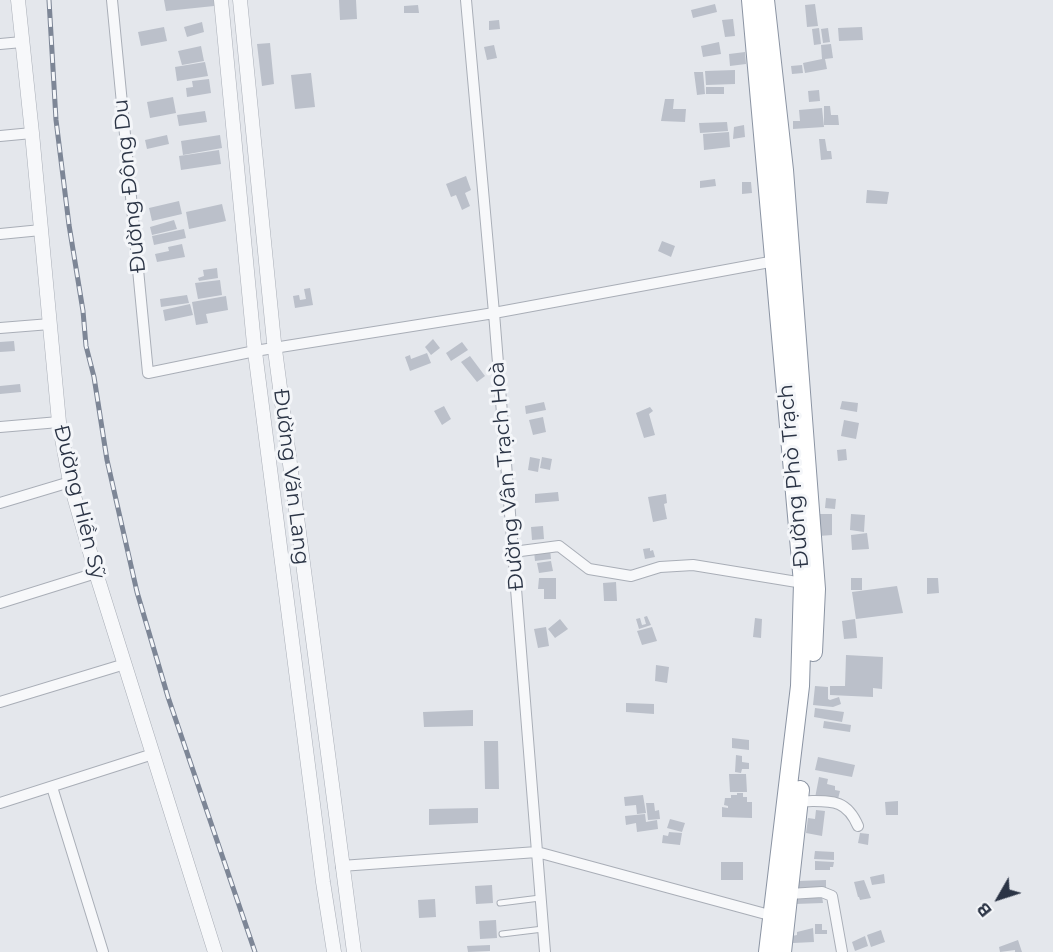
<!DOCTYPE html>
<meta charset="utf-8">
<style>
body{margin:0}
#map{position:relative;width:1053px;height:952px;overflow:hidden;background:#e4e7ec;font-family:Montserrat,sans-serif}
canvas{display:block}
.north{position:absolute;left:969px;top:868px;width:60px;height:60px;-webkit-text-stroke:4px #f4f6f9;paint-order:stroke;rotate:231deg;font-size:16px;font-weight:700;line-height:24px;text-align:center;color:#2b3445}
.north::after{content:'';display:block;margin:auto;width:21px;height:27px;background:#2b3445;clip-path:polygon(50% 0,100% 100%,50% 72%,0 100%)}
</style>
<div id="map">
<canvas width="1053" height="952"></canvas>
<div class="north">B</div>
</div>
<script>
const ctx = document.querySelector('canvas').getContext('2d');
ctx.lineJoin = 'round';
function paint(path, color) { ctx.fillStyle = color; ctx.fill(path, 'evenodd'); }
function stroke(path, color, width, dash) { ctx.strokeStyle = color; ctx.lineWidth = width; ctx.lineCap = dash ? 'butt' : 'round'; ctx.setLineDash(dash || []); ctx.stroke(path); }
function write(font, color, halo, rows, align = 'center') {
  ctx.font = font + ' Montserrat,sans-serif'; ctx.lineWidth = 6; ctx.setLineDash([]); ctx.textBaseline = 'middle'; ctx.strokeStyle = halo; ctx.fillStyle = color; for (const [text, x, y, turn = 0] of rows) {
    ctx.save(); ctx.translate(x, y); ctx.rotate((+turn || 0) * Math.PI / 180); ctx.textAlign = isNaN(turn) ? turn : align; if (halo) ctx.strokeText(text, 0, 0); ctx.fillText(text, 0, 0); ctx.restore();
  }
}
const building = new Path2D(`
 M164,0h50v6l-48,5z
 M339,0h17l1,19 -17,1z
 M715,4l2,8 -24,6 -2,-8z
 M815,4l3,22 -11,1 -2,-22z
 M418,5l1,8h-15v-7z
 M733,19l2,17 -10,1 -3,-17z
 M499,20l1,9 -11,1v-9z
 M202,22l2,10 -17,5 -3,-10z
 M164,27l3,14 -26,5 -3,-14z
 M862,27l1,13 -24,1 -1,-13z
 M819,28l2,16 -7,1 -2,-16z
 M828,28l2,14 -7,1 -2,-14z
 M719,42l2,12 -18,3 -2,-11z
 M270,43l4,41 -12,2 -5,-42z
 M831,44l2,14 -8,1 2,10 -22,4 -2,-10 19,-4 -1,-14z
 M494,45l3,13 -10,2 -3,-13z
 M201,46l3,15 -22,4 -4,-14z
 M745,52l1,12 -16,2 -1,-12z
 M205,62l3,14 -31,5 -2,-14z
 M802,65l1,8 -11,1 -1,-8z
 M735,70v14l-29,1 -1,-14z
 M694,72h9l2,22 -8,1z
 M311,73l4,34 -20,2 -4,-34z
 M209,79l2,14 -24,4 -1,-9 7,-1 -1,-6z
 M706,87h18v7h-18z
 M819,90l1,11 -11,1 -1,-11z
 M173,97l3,16 -26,5 -3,-16z
 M665,99h9l-1,10h13l-1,13 -24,-1z
 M824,106h6l1,9h7l1,10h-15z
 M822,108l2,19 -31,2v-8h7l-1,-11z
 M205,111l2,11 -28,4 -2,-11z
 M727,122l1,9 -28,2 -1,-10z
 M744,125l1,12 -12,2 1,-12z
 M729,132l1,15 -26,3 -1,-16z
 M167,135l2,9 -22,5 -2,-9z
 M220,135l2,13 -39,7 -2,-14z
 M819,139h6l2,12h4l1,8 -11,1z
 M219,150l2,14 -40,6 -2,-14z
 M466,176l5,14 -6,3 5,13 -8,4 -6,-15 -5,2 -5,-13z
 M715,179l1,7 -16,2v-7z
 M742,182h9l1,11 -10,1z
 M867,190l22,2 -2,12 -21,-1z
 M179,201l3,13 -30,7 -3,-13z
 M222,204l4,17 -37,8 -3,-17z
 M174,220l3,9 -25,6 -2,-8z
 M184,229l2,9 -32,7 -2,-9z
 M662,241l13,5 -4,11 -13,-6z
 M182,244l3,13 -28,5 -2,-8 14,-3 -1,-4z
 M217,268l1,10 -19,3 -1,-3 6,-2 -1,-6z
 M220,280l2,15 -24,4 -3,-16z
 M310,288l3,17 -18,3 -2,-12 6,-1 1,5 6,-1 -2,-10z
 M187,295l2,8 -28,4 -1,-8z
 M226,296l2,14 -22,4 2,9 -12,2 -4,-23z
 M190,304l3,11 -28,6 -2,-11z
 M433,339l7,9 -9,7 -6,-8z
 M14,341l1,10 -15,1v-10z
 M462,342l6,8 -17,11 -5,-8z
 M427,353l4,10 -21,8 -5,-14 5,-2 1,4z
 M470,356l15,20 -8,6 -16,-20z
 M20,384l1,8 -21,2v-8z
 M842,401l16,2 -1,9 -17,-3z
 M544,402l2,8 -20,4 -1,-8z
 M444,406l7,13 -9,6 -8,-14z
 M650,407l3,4 -4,3 6,21 -11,3 -8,-25z
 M543,417l3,15 -13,3 -4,-15z
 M844,420l15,3 -3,16 -15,-3z
 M846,449l1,11 -9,1 -1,-11z
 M530,457l10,2 -2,13 -10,-2z
 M542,457l10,2 -2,11 -10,-2z
 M558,492l1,9 -24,2v-9z
 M666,494l1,9 -3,1 3,15 -14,3 -5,-25z
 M826,498l10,1 -1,10 -10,-1z
 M819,514h13v21l-13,1z
 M851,514l14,1 -1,17 -14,-2z
 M543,526l1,13 -12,1 -1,-13z
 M867,533l2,16 -17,1 -1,-15z
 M650,548v3l3,-1 2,7 -10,2 -2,-10z
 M550,549l1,10 -16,2 -1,-10z
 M551,561l2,10 -14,2 -2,-10z
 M539,578h17v21h-12v-10h-6z
 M851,578h11v12h-11z
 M927,578h11l1,15 -12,1z
 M616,582l1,19h-13l-1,-18z
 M897,586l6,27 -47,6 -4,-27z
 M647,616l4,9 -12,4 -3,-10 4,-1 2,7 4,-1 -2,-7z
 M755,618l7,1 -1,19 -8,-1z
 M560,619l8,10 -13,9 -7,-9z
 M855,619l2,19 -13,1 -2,-18z
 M546,627l3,19 -11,2 -4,-19z
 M652,627l5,14 -15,4 -5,-14z
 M846,655l37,2 -1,32 -9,-1v9l-43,-2v-9h15z
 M656,665l13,2 -2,16 -12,-2z
 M815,686l13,1v12l2,1 9,-3 2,7 -8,3 -20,-2z
 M626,703l28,1v10l-28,-2z
 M815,708l29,4 -2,10 -28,-5z
 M473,710v16l-49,1 -1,-15z
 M824,721l27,4 -1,7 -27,-4z
 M732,738l17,2v10l-17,-2z
 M484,741h14l1,48h-14z
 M736,755l6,1v6l7,1v6h-7l-1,4 -6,-1z
 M818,757l37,8 -3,12 -37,-7z
 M729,774h17l1,18h-17z
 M819,777l9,2 -1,5 8,2v4l5,1 -2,8 -23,-1z
 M737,793h6v4h4v5h5v16l-30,-1v-10l6,1v-2l-4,-1 1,-7h6v-3h6z
 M643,795l3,18 -9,1 -1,-9 -11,1 -1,-9z
 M898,801v14h-12l-1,-13z
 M646,803h8l1,8 4,-1 1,9 -12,1z
 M478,808v15l-49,2v-16z
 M816,810l9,1 -3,25 -16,-3 2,-15 7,1z
 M645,814l1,8 11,-2 1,9 -21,3 -1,-9 -10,2 -1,-9z
 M670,819l15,4 -3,9 -15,-4z
 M669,832l13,1 -2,12 -18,-2 1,-8 5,1z
 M860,833l9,1 -1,11 -10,-2z
 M815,851l19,1v8l-20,-1z
 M815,861l19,1 -1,5h-3v3h-15z
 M721,862h22v18h-22z
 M884,874l1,9 -13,2 -2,-8z
 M826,880v8l-28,1v-8z
 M864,880l7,18 -11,2 -1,-3h-1l-4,-15z
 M492,885l1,18 -17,1 -1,-18z
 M822,896l1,7 -28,1v-6z
 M435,899l1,18 -17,1 -1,-18z
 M496,920l1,18 -17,1 -1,-18z
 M815,924h7v6h5v4h-12z
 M813,928l1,14 -21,1 -1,-7 5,-1v-3z
 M881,930l4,12 -14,5 -4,-12z
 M865,936l3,10 -13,5 -3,-9z
 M1018,940l4,12h-7v-2l-15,2 -1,-5z
 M490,945v6l-22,1 -1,-6z`);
const service = new Path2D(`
 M500,903l40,-5
 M502,934l41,-5`);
const minor = new Path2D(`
 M112,0l36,373 107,-22 239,-38 281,-52
 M466,0l28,313 51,639
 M0,44l22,-2
 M0,136l32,-3
 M0,234l41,-4
 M0,328l50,-4
 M0,427l59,-5
 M0,503l70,-21
 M513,552l46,-6 30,23 42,7 29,-9 33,-2 110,18
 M0,603l96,-30
 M0,702l125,-38
 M52,787l51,165
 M799,801c29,1 46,-5 59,25
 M0,803l153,-49
 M341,866l196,-14 236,64
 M789,894l33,-2 10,4 10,56`);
const tertiary = new Path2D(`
 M18,0l14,133 27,289 11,60 26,91 119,379
 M221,0l33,344 69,538 11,70
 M240,0l34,342 80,610`);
const trunk = new Path2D(`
 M751,0l52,583 -3,103 -32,266
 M765,0l19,170 32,419 -3,63
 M782,952l18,-162`);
const rail = new Path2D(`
 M49,0l7,120 13,105 14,86 3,35 8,31 13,83 30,132 31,105 87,255`);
const streetNames = [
 ["Đường Đông Du",130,186,-96],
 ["Đường Vân Trạch Hoà",507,476,-95],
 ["Đường Phò Trạch",794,476,-95],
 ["Đường Văn Lang",291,477,83],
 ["Đường Hiền Sỹ",79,502,76]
];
paint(building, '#bbc0ca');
stroke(service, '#a9aeb7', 7);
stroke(minor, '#a9aeb7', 12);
stroke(tertiary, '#a9aeb7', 15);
stroke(trunk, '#8b94a3', 20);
stroke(service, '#f7f8fa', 5);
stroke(minor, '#f7f8fa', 10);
stroke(tertiary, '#f7f8fa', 14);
stroke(trunk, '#fff', 18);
stroke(rail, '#7d8696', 5);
stroke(rail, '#f4f6f9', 3, [9]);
write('21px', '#2b3445', '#f4f6f9', streetNames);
</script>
